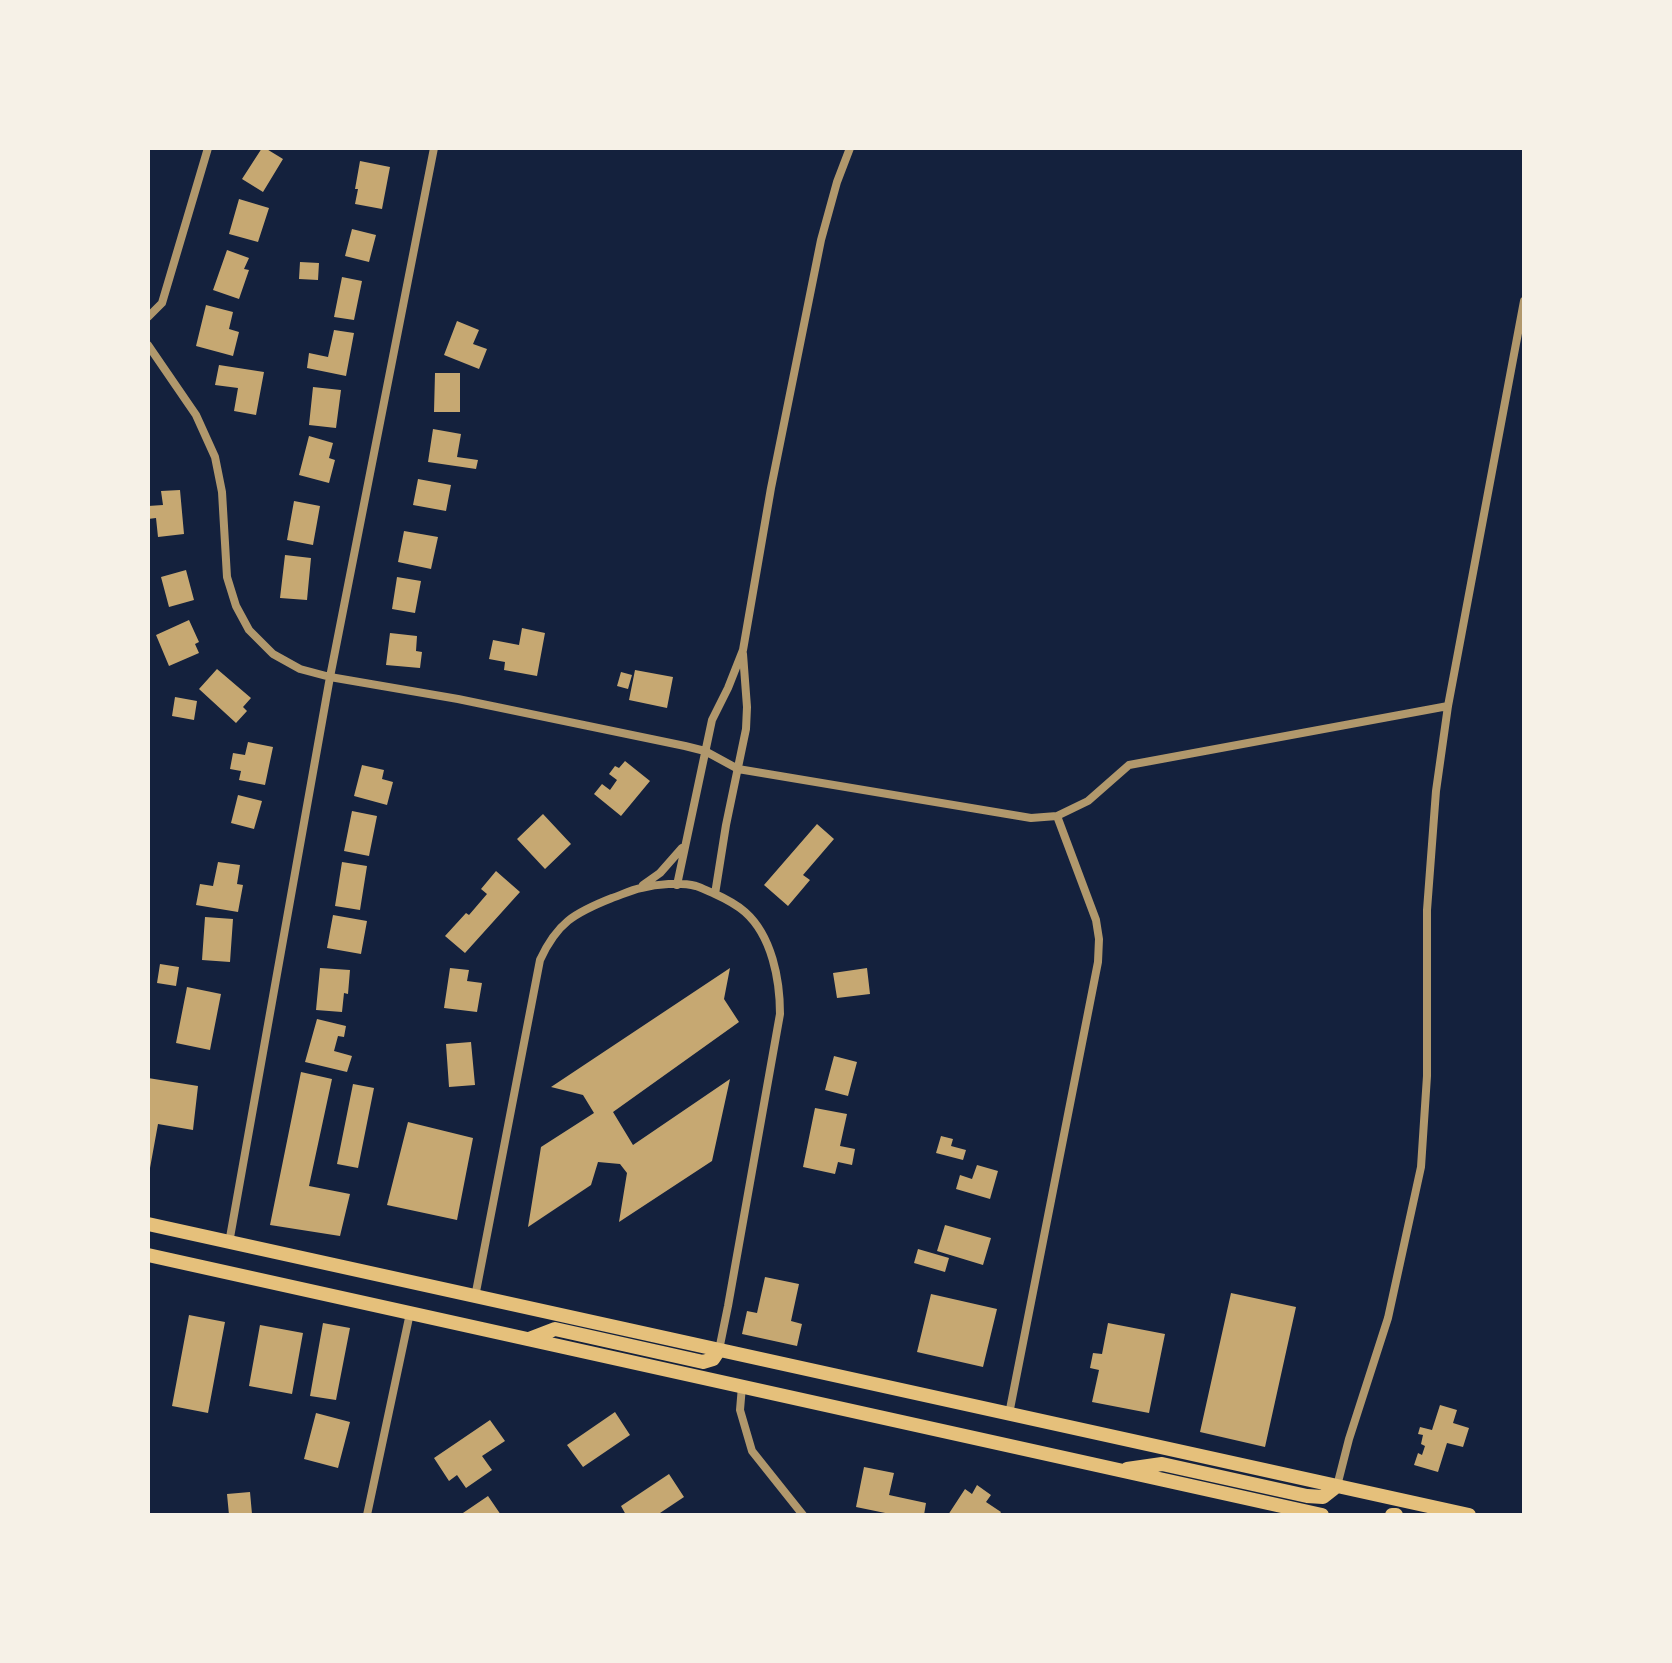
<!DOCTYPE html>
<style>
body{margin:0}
#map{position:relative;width:1672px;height:1663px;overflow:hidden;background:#14213d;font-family:"Public Sans",sans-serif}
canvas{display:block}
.frame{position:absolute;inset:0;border:150px solid #f6f1e7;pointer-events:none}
</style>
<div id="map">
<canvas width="1672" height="1663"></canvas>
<div class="frame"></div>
</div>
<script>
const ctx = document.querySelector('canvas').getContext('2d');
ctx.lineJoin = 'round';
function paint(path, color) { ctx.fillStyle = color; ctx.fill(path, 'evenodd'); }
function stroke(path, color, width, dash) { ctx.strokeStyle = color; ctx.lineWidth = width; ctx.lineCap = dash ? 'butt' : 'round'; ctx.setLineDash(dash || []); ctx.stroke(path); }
const building = new Path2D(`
 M262,148h3l18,11 -20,33 -21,-13z
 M360,161l30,6 -8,42 -27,-5 3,-15h-3z
 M239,199l30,9 -11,34 -29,-8z
 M352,229l24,6 -7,27 -24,-6z
 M227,250l22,8 -5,11 5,1 -10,29 -26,-9z
 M300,262l19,1 -1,17 -19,-1z
 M342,277l20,4 -8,39 -20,-3z
 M206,305l27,7 -4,17 10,3 -6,24 -37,-10z
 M457,321l22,9 -6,14 14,5 -8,20 -35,-14z
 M334,330l20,3 -8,43 -39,-8 2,-15 19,4z
 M219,365l45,7 -8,43 -22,-4 4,-23 -23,-3z
 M435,373h25v39h-26z
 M313,387l28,3 -5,38 -27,-3z
 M433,429l28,5 -4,23 21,3 -2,9 -48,-7z
 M309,436l24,7 -4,15 6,2 -6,23 -30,-8z
 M418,479l33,6 -5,26 -33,-6z
 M180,490l4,44 -26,3 -2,-19 -8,1v-13l15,-1 -2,-14z
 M294,501l26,5 -7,39 -26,-5z
 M404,531l34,6 -7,32 -33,-7z
 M285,555l26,3 -4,42 -27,-2z
 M186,570l8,30 -25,7 -8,-30z
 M397,577l24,4 -6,32 -23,-4z
 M189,620l10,22 -4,2 4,9 -30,13 -13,-31z
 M522,628l23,5 -8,43 -33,-6 1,-8 -16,-3 4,-19 26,5z
 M390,633l27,3 -1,15 6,1 -2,16 -34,-3z
 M217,669l34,29 -8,9 4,4 -11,12 -37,-34z
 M635,670l38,7 -6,31 -38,-8z
 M621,672l11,3 -4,14 -11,-3z
 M175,697l22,4 -3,19 -22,-4z
 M248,742l25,5 -8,38 -26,-5 2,-9 -11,-2 3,-16 12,2z
 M625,761l25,20 -29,35 -27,-22 8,-10 8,6 7,-10 -8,-6 6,-8 4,2z
 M362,765l22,5 -2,9 11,3 -6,23 -33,-9z
 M238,795l24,6 -8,28 -23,-6z
 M352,811l25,5 -8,40 -25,-5z
 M543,814l28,30 -26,25 -28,-30z
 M817,824l17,15 -31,36 7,5 -22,26 -24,-21z
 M218,862l22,3 -3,19 6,1 -5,27 -42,-7 4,-21 13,2z
 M342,862l25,4 -7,44 -25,-4z
 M496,871l24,21 -55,61 -20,-17 21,-23 3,2 18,-21 -6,-5z
 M333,915l34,6 -6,33 -34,-6z
 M205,917l28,2 -3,43 -28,-2z
 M160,964l19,3 -3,19 -19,-3z
 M320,968l30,2 -2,24 -4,-1 -2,19 -26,-2z
 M450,968l19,2 -2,11 15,2 -5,29 -33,-4z
 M730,968l-6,31 15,23 -126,90 20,33 97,-66 -18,82 -93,61 8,-49 -7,-9 -22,-2 -7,23 -63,42 13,-80 53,-34 -11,-18 -32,-8z
 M867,968l3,26 -33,4 -4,-25z
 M187,987l34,7 -11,56 -34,-7z
 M317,1019l29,7 -2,11 -6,-1 -4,15 18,5 -5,16 -42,-10z
 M471,1042l4,43 -26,2 -3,-43z
 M834,1056l23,6 -9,34 -23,-6z
 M301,1072l31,7 -23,107 41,8 -10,42 -70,-11z
 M148,1078l50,8 -5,44 -35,-6 -8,44h-2z
 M353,1084l21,4 -16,80 -21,-4z
 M815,1108l32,6 -7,32 15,3 -3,16 -14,-3 -3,12 -32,-7z
 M408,1122l65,16 -16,82 -70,-15z
 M941,1136l12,3 -2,7 15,4 -3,10 -27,-7z
 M977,1165l21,6 -8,28 -34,-10 4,-14 12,4z
 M945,1225l46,13 -8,27 -46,-14z
 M918,1249l31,9 -4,14 -31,-9z
 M765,1277l34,7 -8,37 11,3 -5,22 -55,-12 5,-23 10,2z
 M1231,1293l65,14 -31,140 -65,-15z
 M931,1294l66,15 -14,58 -66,-15z
 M189,1315l36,7 -17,91 -36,-7z
 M323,1323l27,5 -14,72 -26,-4z
 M1108,1323l57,11 -16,79 -57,-11 7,-32 -9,-2 3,-15 9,1z
 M260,1325l43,8 -11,61 -43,-8z
 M1440,1405l17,5 -4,13 16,5 -6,19 -16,-4 -9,29 -24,-7 4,-12 4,2 3,-9 -4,-2 2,-9 -5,-1 2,-7 12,3z
 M615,1412l15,23 -47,32 -16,-22z
 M316,1413l34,9 -12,46 -34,-9z
 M490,1420l15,21 -23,15 10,14 -26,18 -9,-13 -8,6 -15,-23z
 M864,1467l30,6 -5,22 37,8 -2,12h-29l-39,-8z
 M669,1474l15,23 -27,18h-31l-5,-9z
 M977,1485l14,10 -5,7 15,10 -2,3h-51l17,-26 7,5z
 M250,1492l2,22 -23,1 -2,-21z
 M488,1496l13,19h-41z`);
const minor = new Path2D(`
 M148,317l14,-14 46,-155
 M148,345l48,70 19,42 7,35 5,85 9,29 13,24 24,24 27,15 30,8 128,22 227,47 20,5 33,18 293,49 26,-2 31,-15 41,-36 319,-59
 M643,885l17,-12 22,-25
 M677,885l35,-165 16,-32 15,-38 28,-162 50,-248 16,-58 13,-34
 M715,894l11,-69 20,-96 1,-22 -4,-53
 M229,1243l101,-566 104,-529
 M475,1297l65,-337c17,-37 34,-47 72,-62 9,-3 19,-8 29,-10 16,-4 39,-6 55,-2 6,2 12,5 17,7 11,5 23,11 32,19 27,24 35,68 35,102l-52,292 -9,44
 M742,1386l-2,24 12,41 51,64
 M1009,1414l89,-452 1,-23 -3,-19 -39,-104
 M1337,1486l12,-47 39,-121 33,-151 6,-91v-166l9,-119 12,-85 76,-405
 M367,1515l43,-202`);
const primary = new Path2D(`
 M148,1224l1321,291
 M148,1255l1174,260
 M529,1339l26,-10 148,33 10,-3 6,-9
 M1127,1469l35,-5 145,32 16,1 14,-11
 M1392,1515h4`);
paint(building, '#c6a872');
stroke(minor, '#b1986c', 8);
stroke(primary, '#e5c07b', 14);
</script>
